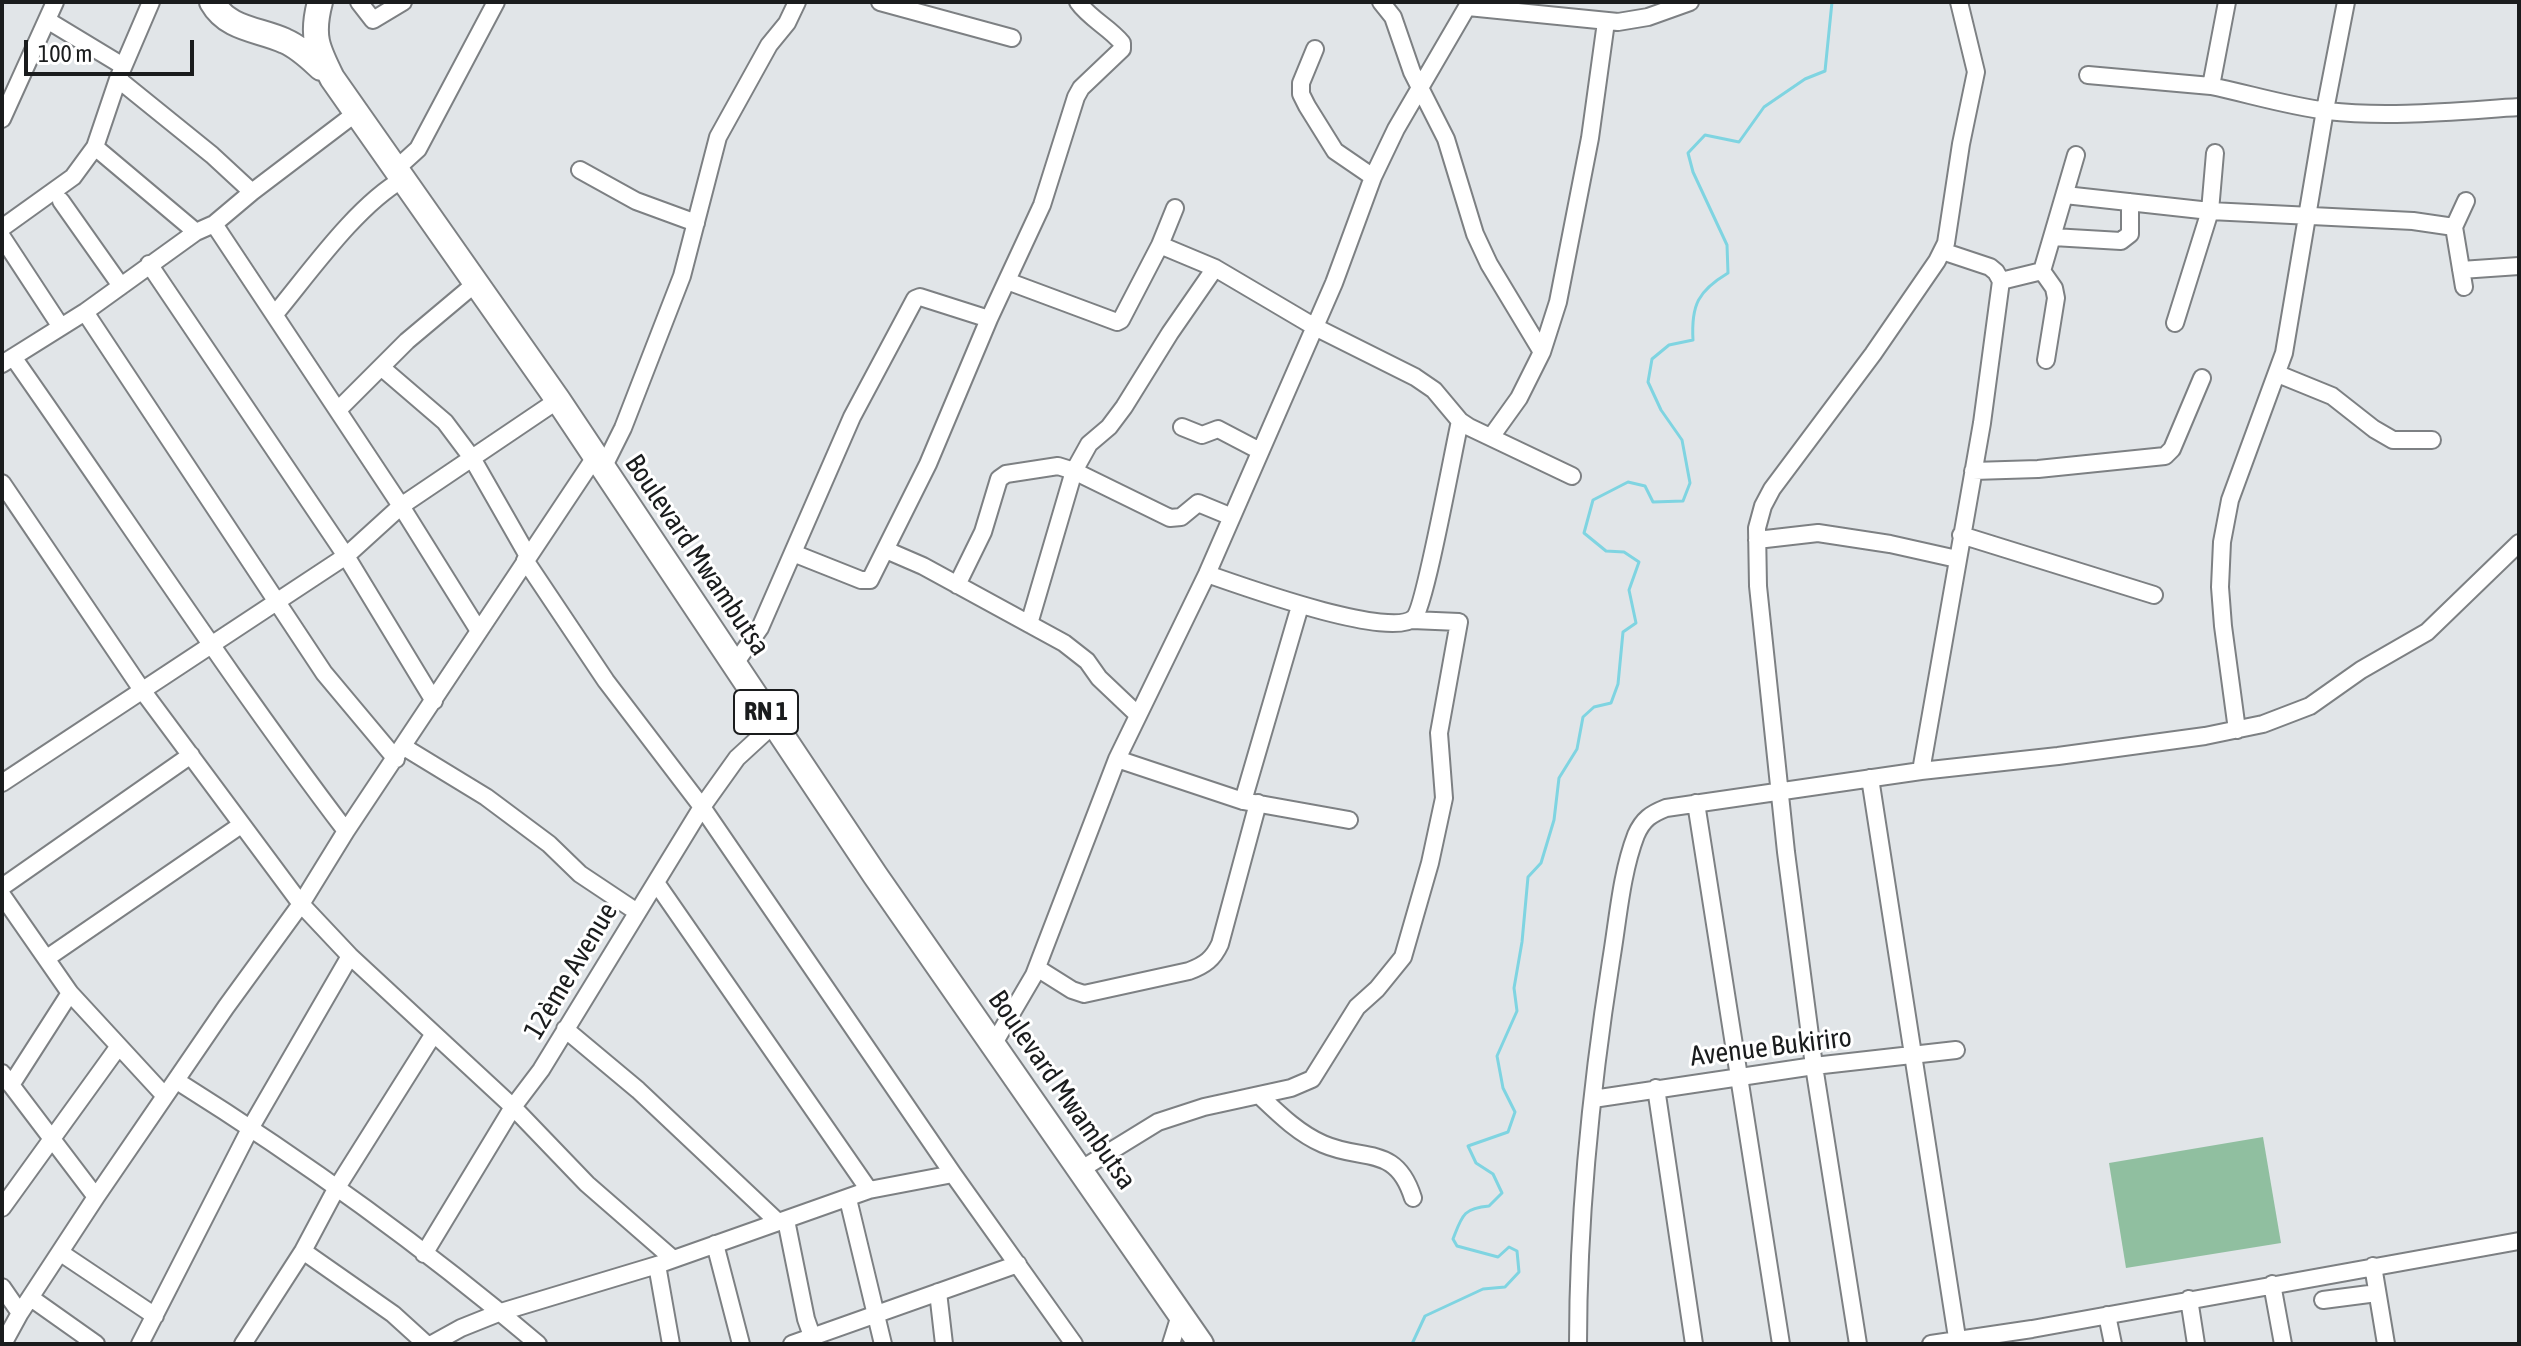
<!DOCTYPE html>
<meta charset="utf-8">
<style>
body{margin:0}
#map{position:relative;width:2521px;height:1346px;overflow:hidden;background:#e1e5e8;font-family:"Asap Condensed",sans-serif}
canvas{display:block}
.frame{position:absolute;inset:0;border:4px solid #1a1c1d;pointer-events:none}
.scale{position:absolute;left:24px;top:40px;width:170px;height:36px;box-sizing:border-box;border:4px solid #1a1c1d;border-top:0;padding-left:10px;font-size:24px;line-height:28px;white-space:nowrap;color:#1a1c1d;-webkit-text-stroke:6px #fff;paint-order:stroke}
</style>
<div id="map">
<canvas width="2521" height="1346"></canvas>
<div class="frame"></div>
<div class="scale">100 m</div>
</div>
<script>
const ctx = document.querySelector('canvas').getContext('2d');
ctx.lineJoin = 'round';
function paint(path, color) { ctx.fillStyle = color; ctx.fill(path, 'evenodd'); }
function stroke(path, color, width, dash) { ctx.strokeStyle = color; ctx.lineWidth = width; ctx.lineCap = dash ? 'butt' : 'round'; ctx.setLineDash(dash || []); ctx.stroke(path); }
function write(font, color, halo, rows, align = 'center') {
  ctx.font = font + ' "Asap Condensed",sans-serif'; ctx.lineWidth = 6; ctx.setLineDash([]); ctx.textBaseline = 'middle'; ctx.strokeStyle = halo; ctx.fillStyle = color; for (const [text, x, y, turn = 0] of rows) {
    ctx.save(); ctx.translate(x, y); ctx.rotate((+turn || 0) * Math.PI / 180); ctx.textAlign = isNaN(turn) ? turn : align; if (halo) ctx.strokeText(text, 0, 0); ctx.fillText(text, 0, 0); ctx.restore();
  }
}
const green = new Path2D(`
 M2263,1137l18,106 -155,25 -17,-105z`);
const stream = new Path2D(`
 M1412,1344l13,-28 58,-27 22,-2 14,-15 -2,-21 -8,-4 -11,10 -41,-11 -4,-7c9,-23 10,-31 36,-33l13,-13 -9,-19 -17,-11 -8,-17 40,-14 7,-20 -12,-24 -6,-32 20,-45 -3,-23 8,-46 6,-65 13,-14 13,-43 5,-42 18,-29 6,-32 11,-10 17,-4 7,-19 5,-52 13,-9 -7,-33 10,-28 -15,-10 -18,-1 -22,-18 9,-33 35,-18 17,4 8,16 30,-1 7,-18 -8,-43 -21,-30 -13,-28 4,-23 17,-14 24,-5c-2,-35 5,-49 35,-67l-1,-28 -34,-73 -5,-19 17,-18 34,7 25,-35 41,-28 20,-8 7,-69`);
const minor = new Path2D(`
 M359,2l14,18 30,-18
 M880,2l132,36
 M1381,2l12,15 19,55 34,67 29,95 14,30 53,88
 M2227,2l-16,84c38,8 77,20 116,25 62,7 129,0 192,-4
 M1468,7l150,15 30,-5 42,-15
 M47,20l76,46
 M1315,49l-14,34v11l6,12 28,45 38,26
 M2088,75l123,11
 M118,79l94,76 40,37
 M2,119l53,-117
 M95,147l101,85
 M396,169l22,-20 78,-147
 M580,170l56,31 60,22
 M2065,195l145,16 203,10 41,6
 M61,201l60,85
 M214,224l187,282 78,125
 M2,228l71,-51 22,-30 23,-68 33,-77
 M2,237l59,90
 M2053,237l68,4 9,-7v-32
 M1160,245l55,23 100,59 100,50 19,13 26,31 9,6 103,49
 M149,264l197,292 88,145
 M2461,270l58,-4
 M2042,271l12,17 2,10 -10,62
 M1007,281l110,41 4,-2 39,-75 15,-37
 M2001,281l41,-10 34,-116
 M2464,287l-10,-60 12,-26
 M85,312l239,361 72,86
 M275,314c35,-42 81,-108 128,-135
 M2175,323l35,-112 5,-58
 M13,357c111,158 216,320 333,474
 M2,364l83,-52 111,-80 18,-8 38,-32 104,-79
 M381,367l64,55 27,36 56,98
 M2278,374l54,22 42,33 19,11h39
 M338,410l69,-69 69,-58
 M1182,427l20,8 16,-6 42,22
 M1491,437l28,-39 23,-46 16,-50 32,-164 16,-116
 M603,468l20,-40 59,-152 36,-139 51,-92 18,-22 10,-21
 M1973,471l65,-2 127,-13 7,-7 30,-71
 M2,483l140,207 159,214 49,52 163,151 74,77 85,74
 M1961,535l193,60
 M1757,540l61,-7 72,11 67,15
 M886,550l37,16 141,77 23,18 12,17 39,37
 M793,553l68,27h9l58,-116 61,-145 53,-114 34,-108 5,-9 41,-39v-6c-13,-16 -32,-24 -44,-41
 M525,560l81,121 96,126 251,367 121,170
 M1207,574c32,11 183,66 207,44 11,-11 40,-171 46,-197
 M957,585l26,-53 16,-53 7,-5 52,-8 16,5 96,47 11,-1 17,-14 34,14
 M1029,624l45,-153 15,-27 20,-17 15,-20 46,-74 45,-65
 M734,665l26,-37 92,-211 63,-118 5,-2 69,22
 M2237,730l-14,-104 -3,-39 2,-45 8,-42 54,-147 41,-243 21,-108
 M404,747l82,50 63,47 31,30 57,38
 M1117,759l126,42 106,19
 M1921,771l61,-348 19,-142 -5,-9 -6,-5 -48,-16
 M1870,778l88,566
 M2,783l344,-227 55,-50 157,-106
 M1243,801l57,-195
 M1696,803l85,541
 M657,884l212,306
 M2,887l189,-132
 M2,895l68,98 95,103
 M47,958l194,-133
 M1037,968l35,22 12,4 105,-23c16,-6 24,-12 31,-27l38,-141
 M565,1029l73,61 140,132
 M993,1045l41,-70 83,-216 90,-185 127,-291 39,-106 23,-48 74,-127
 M2,1073l94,124
 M177,1081c126,79 248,167 361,263
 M11,1085l59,-92
 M1656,1088l38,256
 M1259,1095c20,19 39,38 64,49 41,18 73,0 90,54
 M1593,1099l221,-33 142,-16
 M1080,1170l78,-48 46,-15 87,-19 21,-9 45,-72 20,-18 26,-32 27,-94 14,-65 -5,-65 20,-111 -47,-2
 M848,1199l35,145
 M2,1208l117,-162
 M786,1220l20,99 6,17
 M715,1244l26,100
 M303,1251l90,63 33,30
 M61,1253l94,63
 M424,1254l89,-147 28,-37 161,-263 35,-49 37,-34
 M657,1265l14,79
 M2373,1266l13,78
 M2272,1284l11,60
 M2,1287l18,26
 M938,1292l6,52
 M31,1298l65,46
 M2189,1299l7,45
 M2323,1300l54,-7
 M2107,1315l6,29
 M3,1344l17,-31 76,-116 130,-190 75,-103 45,-73 249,-374
 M140,1344l111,-217 99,-171
 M243,1344l60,-93 33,-62 97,-154
 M432,1344l29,-16 40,-16 156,-47 212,-75 84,-16
 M792,1344l226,-80
 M1171,1344l10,-32
 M1578,1344c0,-129 13,-256 33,-383 7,-41 10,-87 25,-126 7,-16 15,-21 30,-27l255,-37 137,-15 147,-20 58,-12 47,-18 51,-36 66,-38 92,-89
 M1858,1344l-44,-278 -28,-214 -28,-266 -1,-58 6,-22 9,-17 101,-135 64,-93 9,-18 15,-99 15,-72 -17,-70
 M1931,1344l101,-15 487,-88`);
const highway = new Path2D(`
 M212,2c16,28 47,27 73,39 14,6 25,17 36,27
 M320,2c-9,34 -3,46 12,76l226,322 317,475 326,469`);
const shields = [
 [766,712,64]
];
const shieldNames = [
 ["RN 1",766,712]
];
const streetNames = [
 ["Boulevard Mwambutsa",697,555,56],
 ["12ème Avenue",571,971,-59],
 ["Avenue Bukiriro",1771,1047,-7],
 ["Boulevard Mwambutsa",1062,1090,55]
];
paint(green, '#90bfa0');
stroke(stream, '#7fd4e1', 3);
stroke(minor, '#7d8083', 20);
stroke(highway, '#7d8083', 28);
stroke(minor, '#fff', 16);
stroke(highway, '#fff', 24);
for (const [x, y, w] of shields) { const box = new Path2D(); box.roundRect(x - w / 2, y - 22, w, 44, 6); ctx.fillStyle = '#fff'; ctx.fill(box); stroke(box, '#1a1c1d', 2); }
write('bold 26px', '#1a1c1d', null, shieldNames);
write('28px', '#1a1c1d', '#fff', streetNames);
</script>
